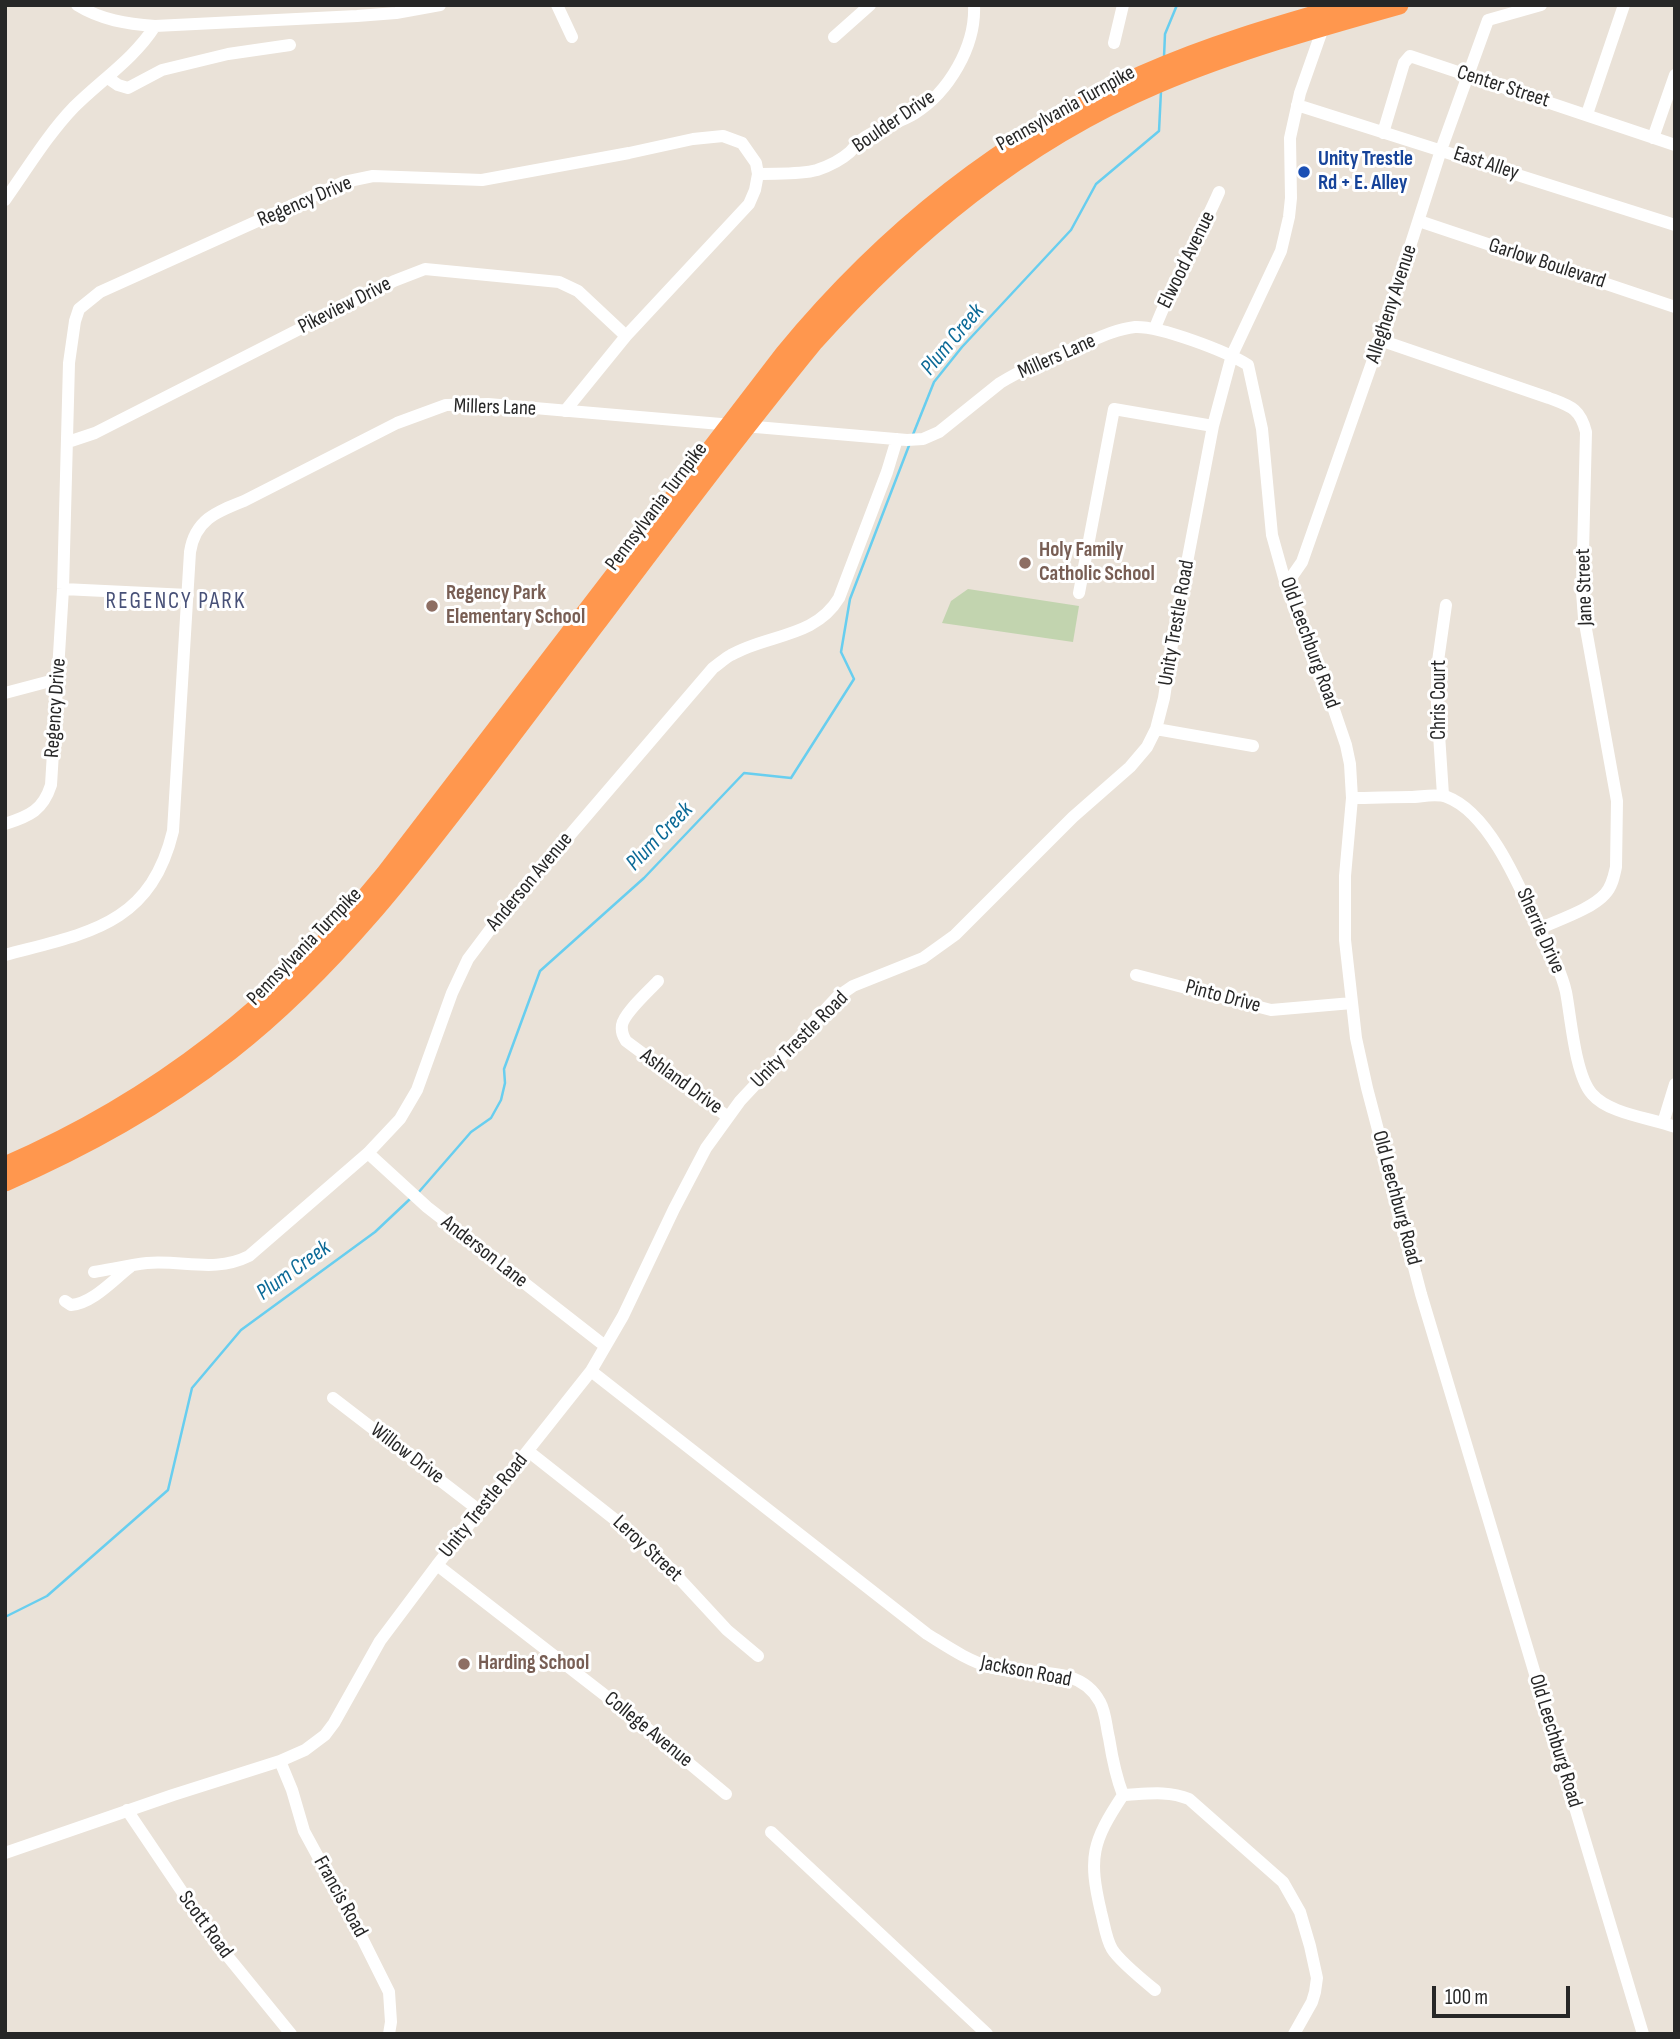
<!DOCTYPE html>
<style>
body{margin:0}
#map{position:relative;width:1680px;height:2039px;overflow:hidden;background:#eae2d8;font-family:"Sofia Sans Condensed",sans-serif}
canvas{display:block}
.frame{position:absolute;inset:0;border:7px solid #272727;pointer-events:none}
.scale{position:absolute;left:1432px;top:1986px;width:138px;height:32px;box-sizing:border-box;border:4px solid #272727;border-top:0;padding-left:9px;font-size:21px;line-height:24px;white-space:nowrap;color:#272727;-webkit-text-stroke:5px #fff;paint-order:stroke}
</style>
<div id="map">
<canvas width="1680" height="2039"></canvas>
<div class="frame"></div>
<div class="scale">100 m</div>
</div>
<script>
const ctx = document.querySelector('canvas').getContext('2d');
ctx.lineJoin = 'round';
function paint(path, color) { ctx.fillStyle = color; ctx.fill(path, 'evenodd'); }
function stroke(path, color, width, dash) { ctx.strokeStyle = color; ctx.lineWidth = width; ctx.lineCap = dash ? 'butt' : 'round'; ctx.setLineDash(dash || []); ctx.stroke(path); }
function write(font, color, halo, rows, align = 'center') {
  ctx.font = font + ' "Sofia Sans Condensed",sans-serif'; ctx.lineWidth = 6; ctx.setLineDash([]); ctx.textBaseline = 'middle'; ctx.strokeStyle = halo; ctx.fillStyle = color; for (const [text, x, y, turn = 0] of rows) {
    ctx.save(); ctx.translate(x, y); ctx.rotate((+turn || 0) * Math.PI / 180); ctx.textAlign = isNaN(turn) ? turn : align; if (halo) ctx.strokeText(text, 0, 0); ctx.fillText(text, 0, 0); ctx.restore();
  }
}
const cemetery = new Path2D(`
 M968,589l111,17 -6,36 -131,-19 9,-22z`);
const stream = new Path2D(`
 M1164,57l1,-23 12,-29
 M912,437l22,-55 28,-35 109,-117 25,-46 63,-53 2,-40
 M418,1193l53,-61 20,-14 10,-18 4,-17 -1,-14 36,-98 104,-93 100,-105 47,5 63,-99 -13,-27 9,-53 60,-156
 M5,1617l42,-21 121,-106 24,-102 49,-58 134,-98 35,-33`);
const minor = new Path2D(`
 M77,5c24,15 50,19 78,21l202,-10 39,-3 44,-8
 M557,5l15,32
 M834,37l36,-32
 M1114,43l9,-38
 M108,78l10,7 10,3 34,-18 66,-16 62,-9
 M1297,105l378,120
 M1587,114l37,-109
 M1383,133l21,-70 6,-7 265,89
 M1653,138l22,-63
 M758,174c19,-1 41,1 59,-4 12,-4 24,-10 33,-18 4,-4 7,-9 11,-12 16,-13 37,-16 53,-26 35,-22 62,-68 60,-109
 M5,200c22,-31 43,-66 69,-93 27,-27 60,-48 81,-81
 M1419,221l256,86
 M1155,328c18,-47 44,-90 64,-136
 M1380,340l169,58c21,8 31,10 37,34l-4,160 2,26 33,183 -1,66c-2,9 -4,20 -11,27 -13,15 -47,26 -66,35
 M68,442l27,-9 299,-152 31,-12 134,13 19,9 48,45
 M1286,585l16,-23 78,-222 61,-190 47,-130 53,-15
 M63,589l125,6
 M1079,593l35,-184 99,17
 M5,693l53,-14
 M1156,729l97,17
 M1443,795l-6,-91 1,-43 8,-56
 M1352,798c19,0 39,-1 58,-1 11,0 26,-4 37,0 43,16 74,93 92,132 10,20 22,41 27,63 5,26 9,83 26,102 17,20 59,24 83,33
 M5,824c25,-8 38,-14 46,-39l12,-196 6,-226 6,-42 4,-12 21,-17 244,-110 29,-6 109,4 147,-27 64,-14 30,-3 19,7 14,20 2,11 -3,16 -6,14 -123,132 -61,75
 M5,955c82,-22 145,-29 168,-124l17,-279c5,-32 26,-40 54,-51l153,-78 49,-18 42,-1 419,36 16,-1 16,-7 61,-49c26,-16 55,-27 84,-39 16,-7 33,-15 51,-17 25,-1 91,24 113,38l14,64 10,106 14,50 45,116 15,44 4,19 2,34 -7,78v64l11,98 11,50 54,206 222,740
 M1136,975l135,35 81,-7
 M658,981c-9,10 -34,32 -36,44 -1,7 1,11 4,16l102,76
 M1663,1123l12,-39
 M368,1153l59,54 178,139
 M94,1272c18,-3 36,-7 53,-9 37,-3 68,10 102,-7l119,-103 32,-34 17,-29 35,-97 16,-34 30,-40 215,-251c6,-4 12,-10 18,-13 36,-21 84,-17 108,-57l48,-126 10,-33
 M65,1301l6,4c22,-2 42,-25 59,-38
 M591,1371l336,263c21,13 41,27 66,34 35,9 86,-6 107,34 6,11 6,24 9,36 3,19 7,39 14,57
 M333,1398l147,113
 M528,1451l104,82 33,30 62,67 31,26
 M437,1565l205,159 84,70
 M280,1761l12,29 12,41 56,103 29,58 2,30 -2,12
 M1123,1795c22,-1 45,-5 66,4l94,83 17,30 10,34 7,32 -2,14 -3,10 -18,32
 M1123,1795c-31,47 -35,62 -22,117 3,11 5,27 11,37 6,10 32,32 43,41
 M127,1810l89,132 75,92
 M771,1832l216,202
 M5,1853l168,-58 107,-34 25,-11 20,-15 9,-12 46,-82 57,-76 154,-194 32,-55 51,-107 32,-61 34,-47 97,-104 16,-11 70,-28 32,-23 118,-118 57,-50 17,-20 9,-18 8,-31 10,-67 39,-205 19,-71 49,-104 8,-34 2,-19 -1,-60 10,-45 25,-71`);
const highway = new Path2D(`
 M5,1166c153,-66 275,-163 380,-292l399,-520c98,-119 218,-216 358,-279 67,-30 137,-50 207,-70
 M5,1182c82,-36 154,-76 225,-131 109,-85 193,-199 276,-308 102,-134 201,-270 307,-400 97,-108 208,-201 344,-259 78,-33 160,-56 242,-79`);
const markers = [
 [1304,172,7,"#1a4fb4"],
 [1025,563,7,"#8d6e63"],
 [432,606,7,"#8d6e63"],
 [464,1664,7,"#8d6e63"]
];
const streetNames = [
 ["Center Street",1503,87,18],
 ["Pennsylvania Turnpike",1066,109,-29],
 ["Boulder Drive",894,122,-34],
 ["East Alley",1486,164,18],
 ["Regency Drive",305,202,-23],
 ["Elwood Avenue",1187,260,-64],
 ["Garlow Boulevard",1547,264,18],
 ["Allegheny Avenue",1392,304,-72],
 ["Pikeview Drive",345,306,-27],
 ["Millers Lane",1057,357,-24],
 ["Millers Lane",495,408,2],
 ["Pennsylvania Turnpike",657,507,-53],
 ["Jane Street",1585,587,-92],
 ["Unity Trestle Road",1177,623,-80],
 ["Old Leechburg Road",1309,643,70],
 ["Chris Court",1440,700,-90],
 ["Regency Drive",56,708,-86],
 ["Anderson Avenue",530,882,-50],
 ["Sherrie Drive",1540,931,66],
 ["Pennsylvania Turnpike",305,947,-46],
 ["Pinto Drive",1223,997,15],
 ["Unity Trestle Road",800,1040,-45],
 ["Ashland Drive",681,1082,36],
 ["Old Leechburg Road",1396,1198,75],
 ["Anderson Lane",484,1252,38],
 ["Willow Drive",407,1454,37],
 ["Unity Trestle Road",484,1506,-51],
 ["Leroy Street",647,1549,43],
 ["Jackson Road",1026,1672,11],
 ["College Avenue",648,1730,39],
 ["Old Leechburg Road",1555,1741,73],
 ["Francis Road",340,1897,61],
 ["Scott Road",205,1925,54]
];
const transitNames = [
 ["Unity Trestle",1318,160],
 ["Rd + E. Alley",1318,184]
];
const educationNames = [
 ["Holy Family",1039,551],
 ["Catholic School",1039,575],
 ["Regency Park",446,594],
 ["Elementary School",446,618],
 ["Harding School",478,1664]
];
const waterNames = [
 ["Plum Creek",953,340,-50],
 ["Plum Creek",660,837,-46],
 ["Plum Creek",294,1271,-36]
];
const neighbourhoodNames = [
 ["REGENCY PARK",176,602]
];
paint(cemetery, '#c2d4af');
stroke(stream, '#68ceef', 2.5);
stroke(minor, '#fff', 12);
stroke(highway, '#ff974e', 19);
for (const [x, y, r, color] of markers) { const dot = new Path2D(); dot.arc(x, y, r, 0, 2 * Math.PI); ctx.fillStyle = color; ctx.fill(dot); stroke(dot, '#fff', 2.5); }
write('21px', '#272727', '#fff', streetNames);
write('bold 21px', '#164399', '#fff', transitNames, 'left');
write('bold 21px', '#785e54', '#fff', educationNames, 'left');
write('italic 23px', '#0c6a97', '#fff', waterNames);
ctx.letterSpacing = '2px';
write('23px', '#485178', '#fff', neighbourhoodNames);
ctx.letterSpacing = '0px';
</script>
